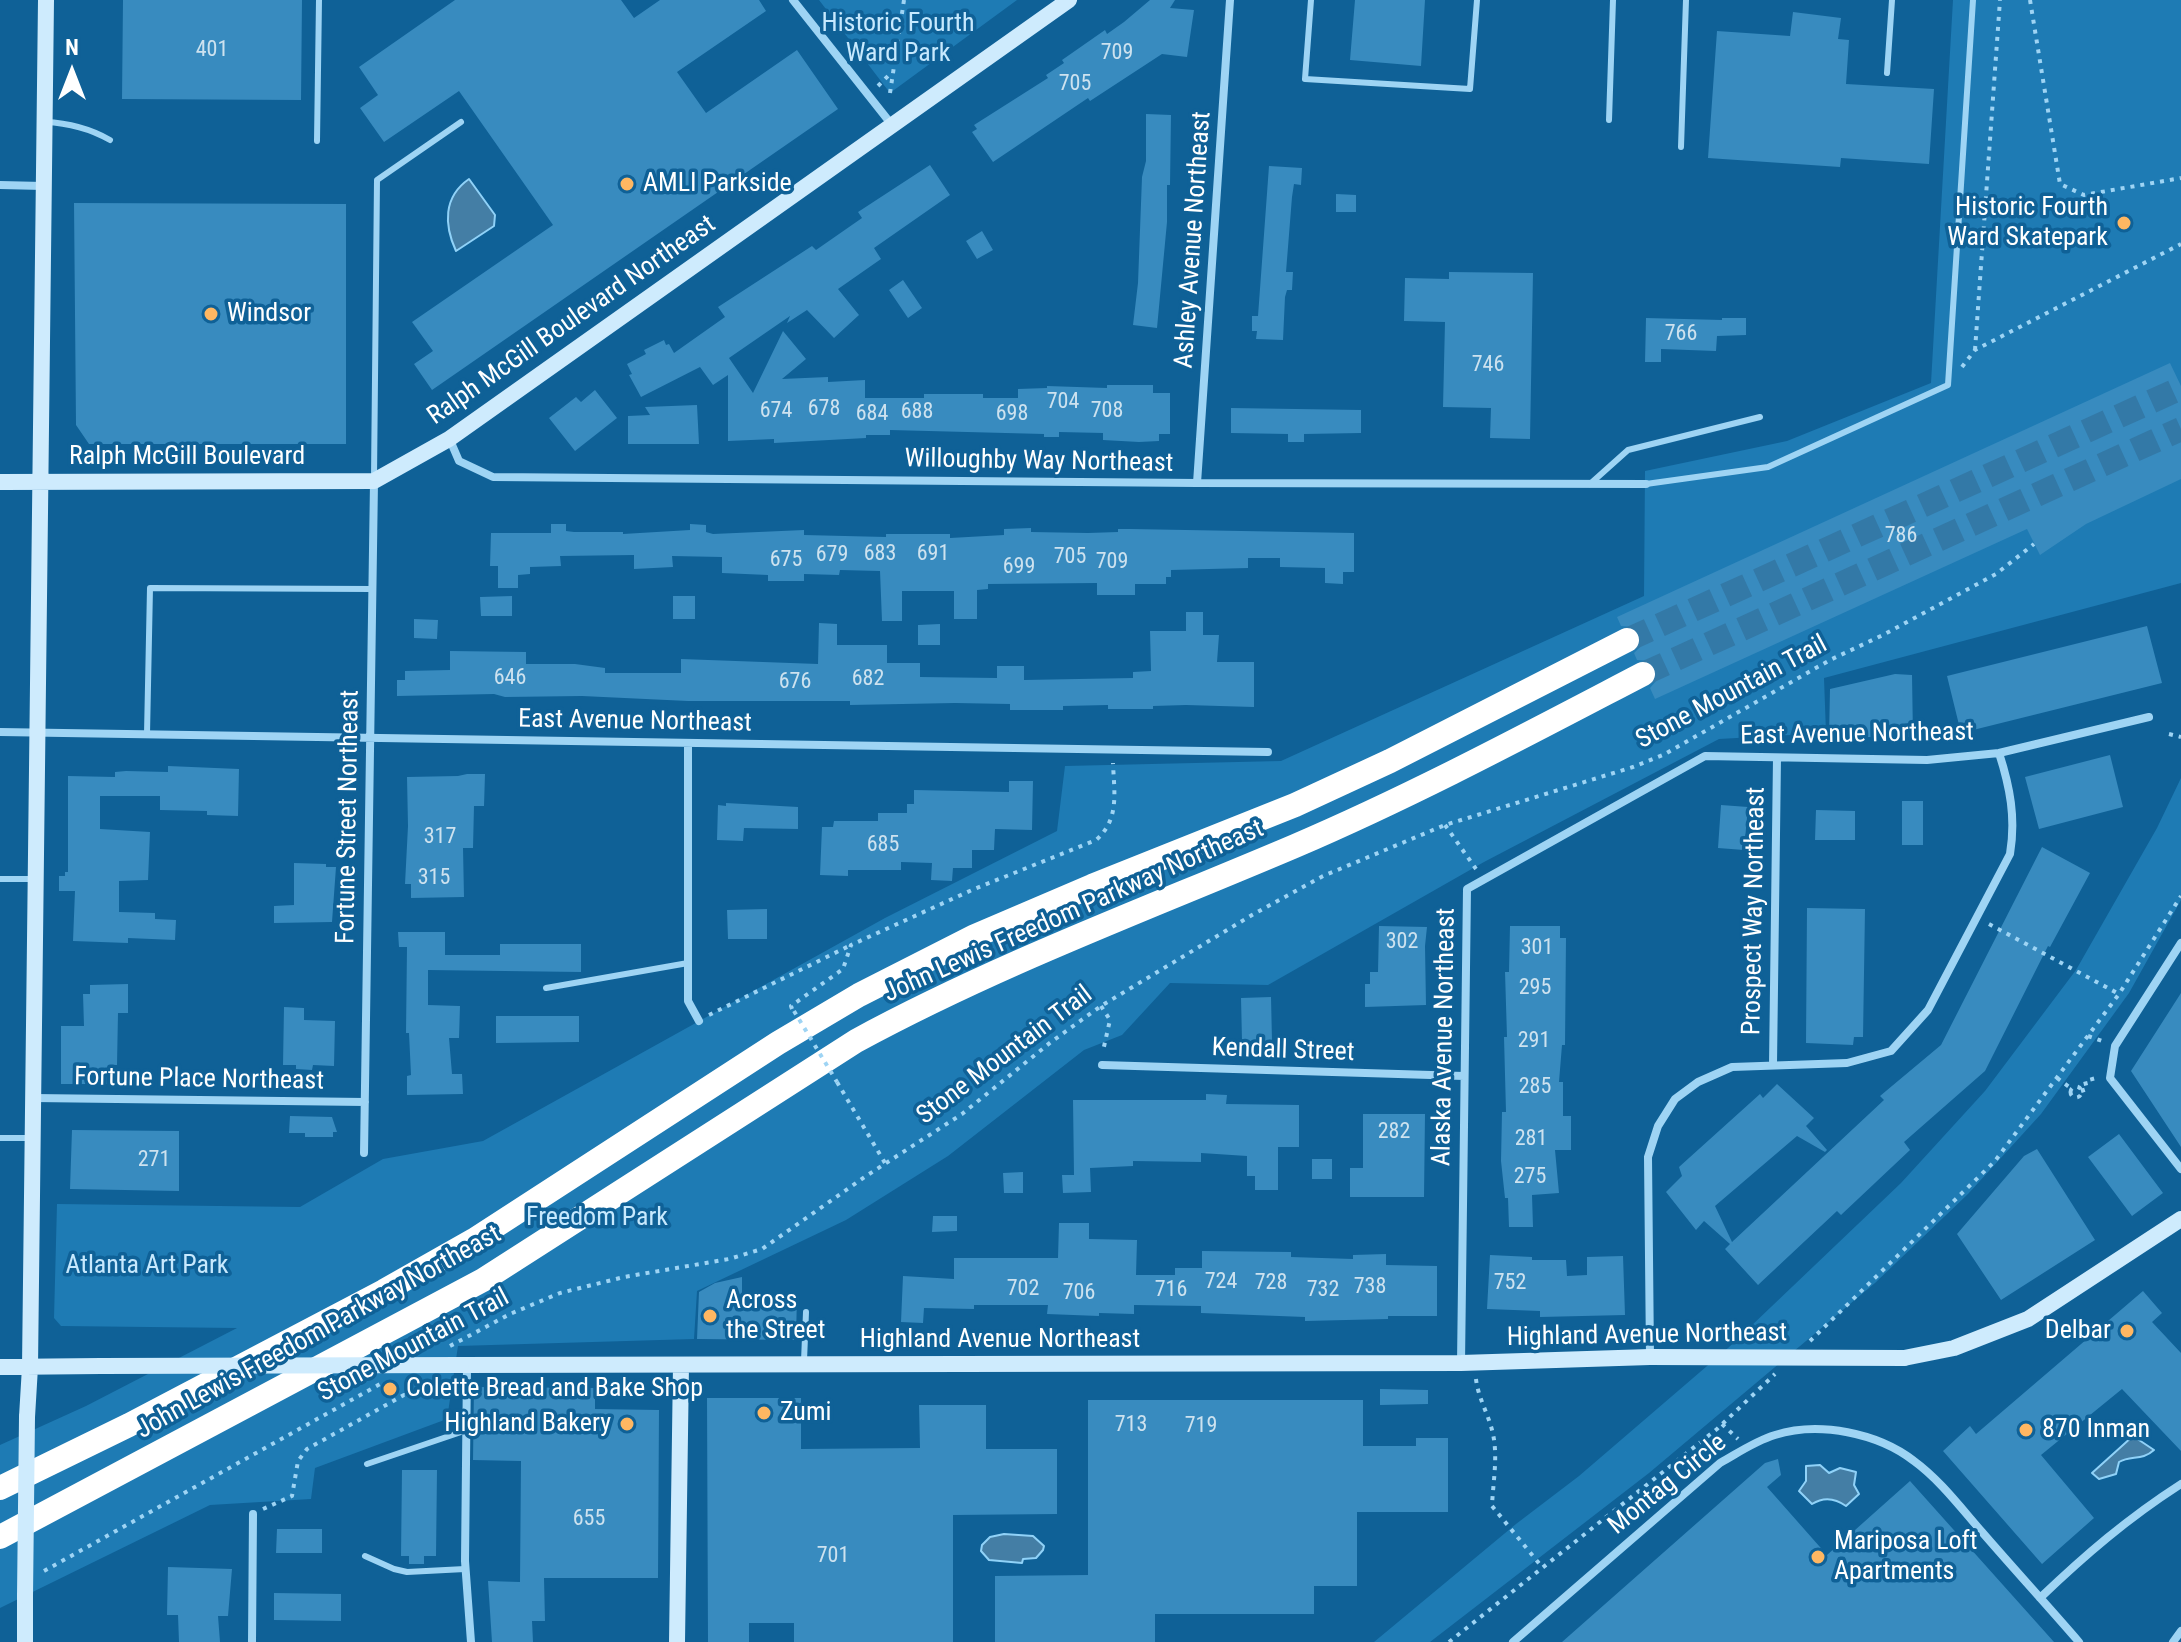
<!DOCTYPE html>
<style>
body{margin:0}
#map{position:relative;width:2181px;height:1642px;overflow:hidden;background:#0f6197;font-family:"Roboto Condensed",sans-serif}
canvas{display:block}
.north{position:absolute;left:32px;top:32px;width:80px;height:80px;-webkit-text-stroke:6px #0f6197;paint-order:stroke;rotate:0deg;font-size:22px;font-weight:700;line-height:32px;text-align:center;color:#fff}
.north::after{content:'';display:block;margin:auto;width:28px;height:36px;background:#fff;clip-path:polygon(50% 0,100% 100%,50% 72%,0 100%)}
</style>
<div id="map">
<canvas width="2181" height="1642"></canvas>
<div class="north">N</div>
</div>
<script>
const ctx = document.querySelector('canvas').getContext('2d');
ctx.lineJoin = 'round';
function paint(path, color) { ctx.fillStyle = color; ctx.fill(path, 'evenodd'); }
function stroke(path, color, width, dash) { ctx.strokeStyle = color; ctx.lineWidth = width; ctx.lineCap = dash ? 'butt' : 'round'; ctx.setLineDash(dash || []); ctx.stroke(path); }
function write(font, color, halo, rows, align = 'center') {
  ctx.font = font + ' "Roboto Condensed",sans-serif'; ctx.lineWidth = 7; ctx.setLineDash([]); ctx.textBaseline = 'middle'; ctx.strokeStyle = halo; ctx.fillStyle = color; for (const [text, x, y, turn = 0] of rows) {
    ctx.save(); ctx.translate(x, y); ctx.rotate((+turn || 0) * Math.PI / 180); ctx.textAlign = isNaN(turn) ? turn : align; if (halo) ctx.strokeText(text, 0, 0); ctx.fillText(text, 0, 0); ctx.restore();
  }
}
const green = new Path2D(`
 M819,0h198l-127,93z
 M1953,0h228v583l-357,95 2,55 -107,6 -235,123 -216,123 -98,-2 -48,52 -38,15 -136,106 -102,64 -149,71 -3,48 -236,7 -11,73 -132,49 -4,31 -101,6 -210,103v-163l86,-39 151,-78 -176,-2 -7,-8 3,-114 243,3 83,-48 100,-18 402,-223 172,-87 8,-65 216,-5 363,-165 1,-125 142,-30 144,-58z
 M2181,778v122l-52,93 -88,121 -73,80 -93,89 -226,190 -219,169h-56l142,-118 63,-48 149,-128 173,-165 84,-92 91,-121 81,-142z`);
const water = new Path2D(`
 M469,179l26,36 -1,11 -38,25c-12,-26 -13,-54 13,-72z
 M2133,1436l21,14c-12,11 -23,5 -35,12l-3,12 -17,5 -7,-6z
 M1820,1465l9,8 11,-5 16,4 -2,13 5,9 -13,12c-11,-8 -23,-9 -34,-2l-13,-13 7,-10v-15z
 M1004,1534l29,2 11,10 -1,4 -7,8 -13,1 -1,4 -33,-3 -8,-9 1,-6 8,-8z`);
const building = new Path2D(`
 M123,0h179l-1,100 -179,-1z
 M455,0h166l13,18 26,-18h99l7,11 -89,61 29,41 91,-63 41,59 -406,281 -18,-26 19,-13 -21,-29 141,-97 -94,-134 -75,51 -24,-34 18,-13 -19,-28z
 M1150,0h25l-5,8 24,2 -7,47 -25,-3 -72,47 -2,-3 -95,64 -21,-30 5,-3 -3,-4 74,-47 -2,-3 18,-12 -2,-3 43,-30 2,4 17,-12z
 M1355,0h70l-4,66 -71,-6z
 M1793,12l48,6 -3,21 11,1 -3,44 88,5 -5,75 -88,-6 -1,9 -132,-9 9,-127 73,5z
 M1146,114l25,1 -1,70h-3v37l-10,106 -24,-3 5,-42 4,-106 4,-16z
 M930,165l20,30 -76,53 7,11 -43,30 21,26 -25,23 -27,-28 -20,13 3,-7 -61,42 24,35 30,-62 23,28 -24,20 46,-2v5l37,-2v18h59v-4h59v4h35v-9l29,-1v-2l60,2v-3h46v8h17v41h-11v7l-20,1 -36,-2v-7l-44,-1v5h-15v-3l-154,-4v5h-24v3l-92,5v-4l-46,2v-66l-15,10 -13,-18 -59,30 -12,-22 3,-1 -5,-10 19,-10 -2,-4 20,-10 2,5 3,-1 5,9 51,-36 -7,-10 94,-61 4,4 46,-32 -4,-6z
 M1269,166l33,2 -1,17 -7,-1 -2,13 -6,75h7l-1,18h-5l-2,7 -2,43 -27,-1 1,-8h-5v-15h6z
 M1336,194l20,1v17h-20z
 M74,203l272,1v240h-257l-13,-19z
 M982,231l11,19 -16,9 -11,-18z
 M1449,272l84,1 -3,166 -40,-1 1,-30 -48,-1 2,-85 -41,-1 1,-43 44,1z
 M903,280l19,28 -14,10 -19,-28z
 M1646,318l76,2v-2h24v17l-29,1 -1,15 -55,-2v13h-16z
 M2170,363l11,23v93l-95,45 -46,31 -13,-26 -372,170 -5,-11 6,-7 1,-13 -7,-7 -13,-1 -3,-7 6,-6 1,-13 -7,-7 -13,-1 -4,-9z
 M595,390l22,28 -42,33 -26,-33 27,-21 5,5z
 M697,405l2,39h-71v-28l22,-1 -5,-8z
 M1231,408l130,2v23l-57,1v8h-16v-8l-57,-1z
 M551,524h15v7l8,1h49v2l67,-4v-6l16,1v7l7,2 91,-4v5l82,2v-3h64v4l54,-3v-6l27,-1v4l57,1 30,-1v-3h12l224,4v39h-11v12l-18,-1v-15l-45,-1v-9h-32v10l-77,2v7h-5v7h-31v11h-38v-12l-109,1v5l-11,1v29h-23v-28h-52v30h-20l-2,-50 -40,-1 -1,5 -35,-1v7h-36v-6l-46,-2v-16l-50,-1 1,11 -39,2v-14l-74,1 1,10 -31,1v7l-12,1v13h-20v-22h-8l1,-33h60z
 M512,596v20h-31l-1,-19z
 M673,596h22v23h-22z
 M1186,612h17v23h16l-2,27h37v45l-68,-2 -33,1v3h-45v-4l-45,1v4h-53v-6l-55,-1 -105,2v-4h-162l-106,-5 -77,1 -11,-3 -97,2v-16h8v-9l45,-1v-19l76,1v12h49l30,4v5h76v-14l137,5 1,-41 18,1v21h50v18h33v14l77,1v-12h27v14l109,-2v-6l18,-1 -1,-40h36z
 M414,619l24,1 -1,19 -23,-1z
 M940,624v21h-22v-20z
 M2147,626l15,57 -201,50 -14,-57z
 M1895,674l17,1 1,62h-84l1,-48z
 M2110,755l13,52 -84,22 -14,-52z
 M168,766l71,3 -1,47 -31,-1v-4l-47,-1v-14h-60v33l50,3 -2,48 -29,1v31l36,1v6l21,1 -1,20 -47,-2v5l-55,-2 2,-50h-16v-15h6v-4h3v-96l47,1v-5l11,-1 42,1z
 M467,774h18l-1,32h-10l-1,42h-10l1,49 -53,1v-14h-6l3,-58 -1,-49 51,-1z
 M1009,781h24l-1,49 -37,-1 -1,21h-22v18h-19l-1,13 -21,-1 1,-17 -31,-1v8h-53v6l-28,-1 2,-48h11l1,-6h44v-8h29v-9h7v-14l95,2z
 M1902,801h21v44h-21z
 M726,803l72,4v22l-54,-1 -1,13 -26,-1 1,-35 8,1z
 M1721,805l27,2 -4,43 -26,-2z
 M1816,810l39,1v29h-40z
 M2042,847l48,26 -40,74 -2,-1 -63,125 -81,71 6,8 -69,65 -4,-4 -79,74 -33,-36 5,-5 -26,-23 -8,9 -30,-38 16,-16 -3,-9 81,-73 3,4 14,-14 37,34 -8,8 21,24 -2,2 -28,-16 -82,70 17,36 152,-142 -4,-4 61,-51z
 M294,863l32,1v3h10l-4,55 -58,1v-17l20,-1z
 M1807,908l58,1 -2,128h-9l-1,8 -47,-2z
 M767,909v30h-39l-1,-29z
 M1379,926l48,1 -2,19 1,59 -61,2v-23h5v-12h8z
 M1510,926h50v12h6l-1,107h-3l-3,37h4v34h8v34h-16l4,43 -27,2 1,32h-24l-1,-29h-3l-4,-37 1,-49h4l-2,-75h3l-2,-65h4z
 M398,932h47v23h55v-11h81v28l-153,-2v35l32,1 -1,32h-10l3,36h10l1,20 -56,1v-19l4,-1 -2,-42h-3l1,-86h-8z
 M128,984v29h-10l-1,52h-6v19h-50v-58h23l-1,-32h7v-9z
 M2181,993v154l-50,-76z
 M1271,997l1,44h-30l-1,-43z
 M284,1007l20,1v12l31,1 -1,45 -21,-1 -1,5 -16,-1v-4h-13z
 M496,1016h83v26l-83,1z
 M1206,1094l21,1 -1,9 73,1v42h-21v43h-23v-14h-8v-20l-46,-3v9l-68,-1v5l-43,2 1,24 -28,1 -1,-18h12l-1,-75h133z
 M1363,1114h62l-1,83h-74v-29h13z
 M290,1116l42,1 5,15h-4v5h-28v-4h-16z
 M72,1130l107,1v60l-109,-2z
 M2119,1134l44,59 -31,23 -44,-59z
 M2037,1149l58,91 -94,60 -44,-66 67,-78z
 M1312,1159h20v20h-20z
 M1023,1172v21h-19l-1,-20z
 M933,1216h24v15l-25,1z
 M1059,1223h30v16l48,1 -1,35h39v-7h27v-17l89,1v5l62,2v-4l33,-1v11l51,1v50h-49v3l-83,2v-4l-104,-4v-7l-67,-1v9l-35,-1v3l-52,-2 1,-9h-74v4l-50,-1 -1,15 -22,-1 2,-46 51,3v-21h104z
 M1490,1255l42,2v3h34l1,16 20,-1v-18l36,-1 2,59 -85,2v-6l-53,-2z
 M742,1277v16l55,1 -1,46 -99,-1 2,-47 16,-9z
 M2143,1291l19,22 -10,9 29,31v98l-59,-62 -81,66 53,63 -52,46 -99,-113 27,-25 6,8z
 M474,1387l121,1v21l64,1 -1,168h-114l1,43h-13l1,21h-41l-4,-61 32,1 1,-121 -48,-1z
 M1380,1389l48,1v14l-48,1z
 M707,1398h94v51l119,-1 -1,-43h67v44h71v65l-104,1v127h-159v-19h-45v19h-41z
 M1088,1400h275v46h53v-8h32v74h-91v74h-43v28h-159v28h-160v-66l93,-1z
 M1778,1459l3,16 -14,12 60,68 83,-74 144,161h-492l203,-179z
 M402,1470h35l-1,86h-12v8h-15v-8h-8z
 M277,1529h45v24h-46z
 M168,1567l64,2 -4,47h-10l2,26h-41l-1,-27h-11z
 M274,1593l67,1v27l-67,-1z`);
const highwayTunnel = new Path2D(`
 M1627,640l554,-252
 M1643,674l538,-245`);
const path = new Path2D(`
 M2030,0l30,184 24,11 97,-17
 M878,86l12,-12
 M890,93l14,-93
 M1975,350l25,-350
 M1962,367l13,-17 206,-106
 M2169,734l12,3
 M1445,825l31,44
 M1989,924l130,70
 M1101,1006l9,14 -7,31
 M792,1009l-1,-3 52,-37 8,-24 121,-55 124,-50c24,-21 18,-48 17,-77
 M709,1015l142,-70
 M2088,1036l17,6
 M2057,1078l15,11
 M837,1082l48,81
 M2070.5 1092a5.5 5.5 0 1 1 11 0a5.5 5.5 0 1 1-11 0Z
 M2081,1091l6,-2 -2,-8 11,-3
 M1810,1341l185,-180 124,-167 62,-98
 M450,1346l60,-32 50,-21 64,-16 105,-18 33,-10 104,-73 96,-62 89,-72 50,-36 151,-91 71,-39 122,-51 188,-58 30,-12 167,-95 53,-25 113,-61 38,-30
 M1476,1379c2,19 13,36 17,55 5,24 0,48 -1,72l50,61
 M1722,1424l16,15
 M263,1509l29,-13 6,-35 9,-12 97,-54 39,-1 5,-13
 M44,1571l338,-188
 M1449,1642l268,-213 58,-55`);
const lane = new Path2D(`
 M1311,0l-6,79 165,10 7,-89
 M1887,73l5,-73
 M1609,120l4,-120
 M45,122c24,1 44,6 65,18
 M317,141l2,-141
 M1681,147l5,-147
 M374,477l3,-297 84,-58
 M1590,484l38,-34 132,-33
 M1646,484l122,-17 180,-82 25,-385
 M147,734l3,-146 222,1
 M0,879h32
 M546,988l142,-25
 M0,1138h32
 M804,1361l2,-49
 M367,1464l100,-34
 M365,1556l29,13 13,3 58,-3`);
const street = new Path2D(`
 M793,0l99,125
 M0,185l43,1
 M450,440l9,21 34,16 704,6 449,1
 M1197,483l33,-483
 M0,732l1268,20
 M688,744v257l11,20
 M2181,943l-66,103 -5,32 71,91
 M1773,1064l4,-306
 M1102,1065l362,11
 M34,1098l331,4
 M364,1153l10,-671
 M1650,1357l-2,-200 10,-31 17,-27 23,-17 34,-15 115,-4 44,-12 37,-41 82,-156c6,-36 0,-67 -11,-101
 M1461,1363l6,-474 238,-133 222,4 72,-7 150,-36
 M467,1366l-2,195 6,81
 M2040,1598c45,-43 88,-80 141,-114
 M252,1642l1,-128
 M1513,1642l207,-179c18,-10 35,-22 55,-28 44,-14 103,-2 139,26 26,19 47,47 68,71 32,37 65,73 97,110
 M2173,1642l8,-11`);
const secondary = new Path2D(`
 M0,482l374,-1 75,-42 620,-439
 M1904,1358l50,-10 74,-29 153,-100
 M461,1365l1000,-2 189,-6
 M0,1367l101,-1
 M27,1417l3,-50 16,-1367
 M25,1596v46
 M677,1642l4,-277`);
const highway = new Path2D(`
 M0,1488l129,-63 255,-134 90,-51 304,-197 81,-48 116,-59 117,-50 203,-81 95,-44 237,-121
 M0,1537l483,-257 373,-239c142,-77 291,-132 439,-195 119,-51 233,-112 348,-172`);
const pathBridge = new Path2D(`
 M794,1011l43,71`);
const secondaryBridge = new Path2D(`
 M1650,1357l254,1
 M101,1366l360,-1
 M25,1596l2,-179`);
const markers = [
 [627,184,8,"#ffb762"],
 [2124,223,8,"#ffb762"],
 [211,314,8,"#ffb762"],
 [710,1316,8,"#ffb762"],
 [2127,1331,8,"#ffb762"],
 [390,1389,8,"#ffb762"],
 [764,1413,8,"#ffb762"],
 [627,1424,8,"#ffb762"],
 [2026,1430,8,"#ffb762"],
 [1818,1557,8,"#ffb762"]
];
const numberNames = [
 ["401",212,50],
 ["709",1117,53],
 ["705",1075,84],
 ["766",1681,334],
 ["746",1488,365],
 ["704",1063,402],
 ["678",824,409],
 ["674",776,411],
 ["708",1107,411],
 ["688",917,412],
 ["684",872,414],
 ["698",1012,414],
 ["786",1901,536],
 ["683",880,554],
 ["691",933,554],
 ["679",832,555],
 ["705",1070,557],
 ["675",786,560],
 ["709",1112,562],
 ["699",1019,567],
 ["646",510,678],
 ["682",868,679],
 ["676",795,682],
 ["317",440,837],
 ["685",883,845],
 ["315",434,878],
 ["302",1402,942],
 ["301",1537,948],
 ["295",1535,988],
 ["291",1534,1041],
 ["285",1535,1087],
 ["282",1394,1132],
 ["281",1531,1139],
 ["271",154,1160],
 ["275",1530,1177],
 ["724",1221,1282],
 ["728",1271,1283],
 ["752",1510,1283],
 ["738",1370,1287],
 ["702",1023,1289],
 ["716",1171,1290],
 ["732",1323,1290],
 ["706",1079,1293],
 ["713",1131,1425],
 ["719",1201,1426],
 ["655",589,1519],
 ["701",833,1556]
];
const parkNames = [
 ["Historic Fourth",898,24],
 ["Ward Park",898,54],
 ["Freedom Park",597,1218],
 ["Atlanta Art Park",147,1266]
];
const poiNames = [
 ["AMLI Parkside",643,184],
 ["Historic Fourth",2108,208,"right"],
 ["Ward Skatepark",2108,238,"right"],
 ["Windsor",227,314],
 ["Across",726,1301],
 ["the Street",726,1331],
 ["Delbar",2111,1331,"right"],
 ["Colette Bread and Bake Shop",406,1389],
 ["Zumi",780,1413],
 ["Highland Bakery",611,1424,"right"],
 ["870 Inman",2042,1430],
 ["Mariposa Loft",1834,1542],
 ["Apartments",1834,1572]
];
const streetNames = [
 ["Ashley Avenue Northeast",1194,240,-86],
 ["Ralph McGill Boulevard Northeast",572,321,-35],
 ["Ralph McGill Boulevard",187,457],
 ["Willoughby Way Northeast",1039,462,1],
 ["Stone Mountain Trail",1732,693,-28],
 ["East Avenue Northeast",635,722,1],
 ["East Avenue Northeast",1857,735,-1],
 ["Fortune Street Northeast",349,817,-89],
 ["Prospect Way Northeast",1755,911,-89],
 ["John Lewis Freedom Parkway Northeast",1074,912,-24],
 ["Alaska Avenue Northeast",1445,1037,-89],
 ["Kendall Street",1283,1051,2],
 ["Stone Mountain Trail",1005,1056,-37],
 ["Fortune Place Northeast",199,1080,1],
 ["John Lewis Freedom Parkway Northeast",319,1333,-29],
 ["Highland Avenue Northeast",1647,1336,-1],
 ["Highland Avenue Northeast",1000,1340],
 ["Stone Mountain Trail",414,1346,-28],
 ["Montag Circle",1668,1485,-39]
];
paint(green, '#1e7bb4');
paint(water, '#447ea5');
stroke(water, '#90d2f8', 2);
paint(building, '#388bbf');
stroke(highwayTunnel, '#3379a7', 24, [24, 12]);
stroke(path, '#9ed4f4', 4, [4, 6]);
stroke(lane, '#9ed4f4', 6);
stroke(street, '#9ed4f4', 8);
stroke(secondary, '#ceebfd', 16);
stroke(highway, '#fff', 24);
stroke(pathBridge, '#9ed4f4', 4, [4, 6]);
stroke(secondaryBridge, '#ceebfd', 16);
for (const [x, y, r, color] of markers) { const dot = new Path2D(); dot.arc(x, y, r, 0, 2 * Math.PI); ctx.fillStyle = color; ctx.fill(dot); stroke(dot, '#0f6197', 3); }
write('22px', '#cde2ef', null, numberNames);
write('26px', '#c7e9fe', '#0f6197', parkNames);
write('26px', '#fff', '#0f6197', poiNames, 'left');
write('26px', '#fff', '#0f6197', streetNames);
</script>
